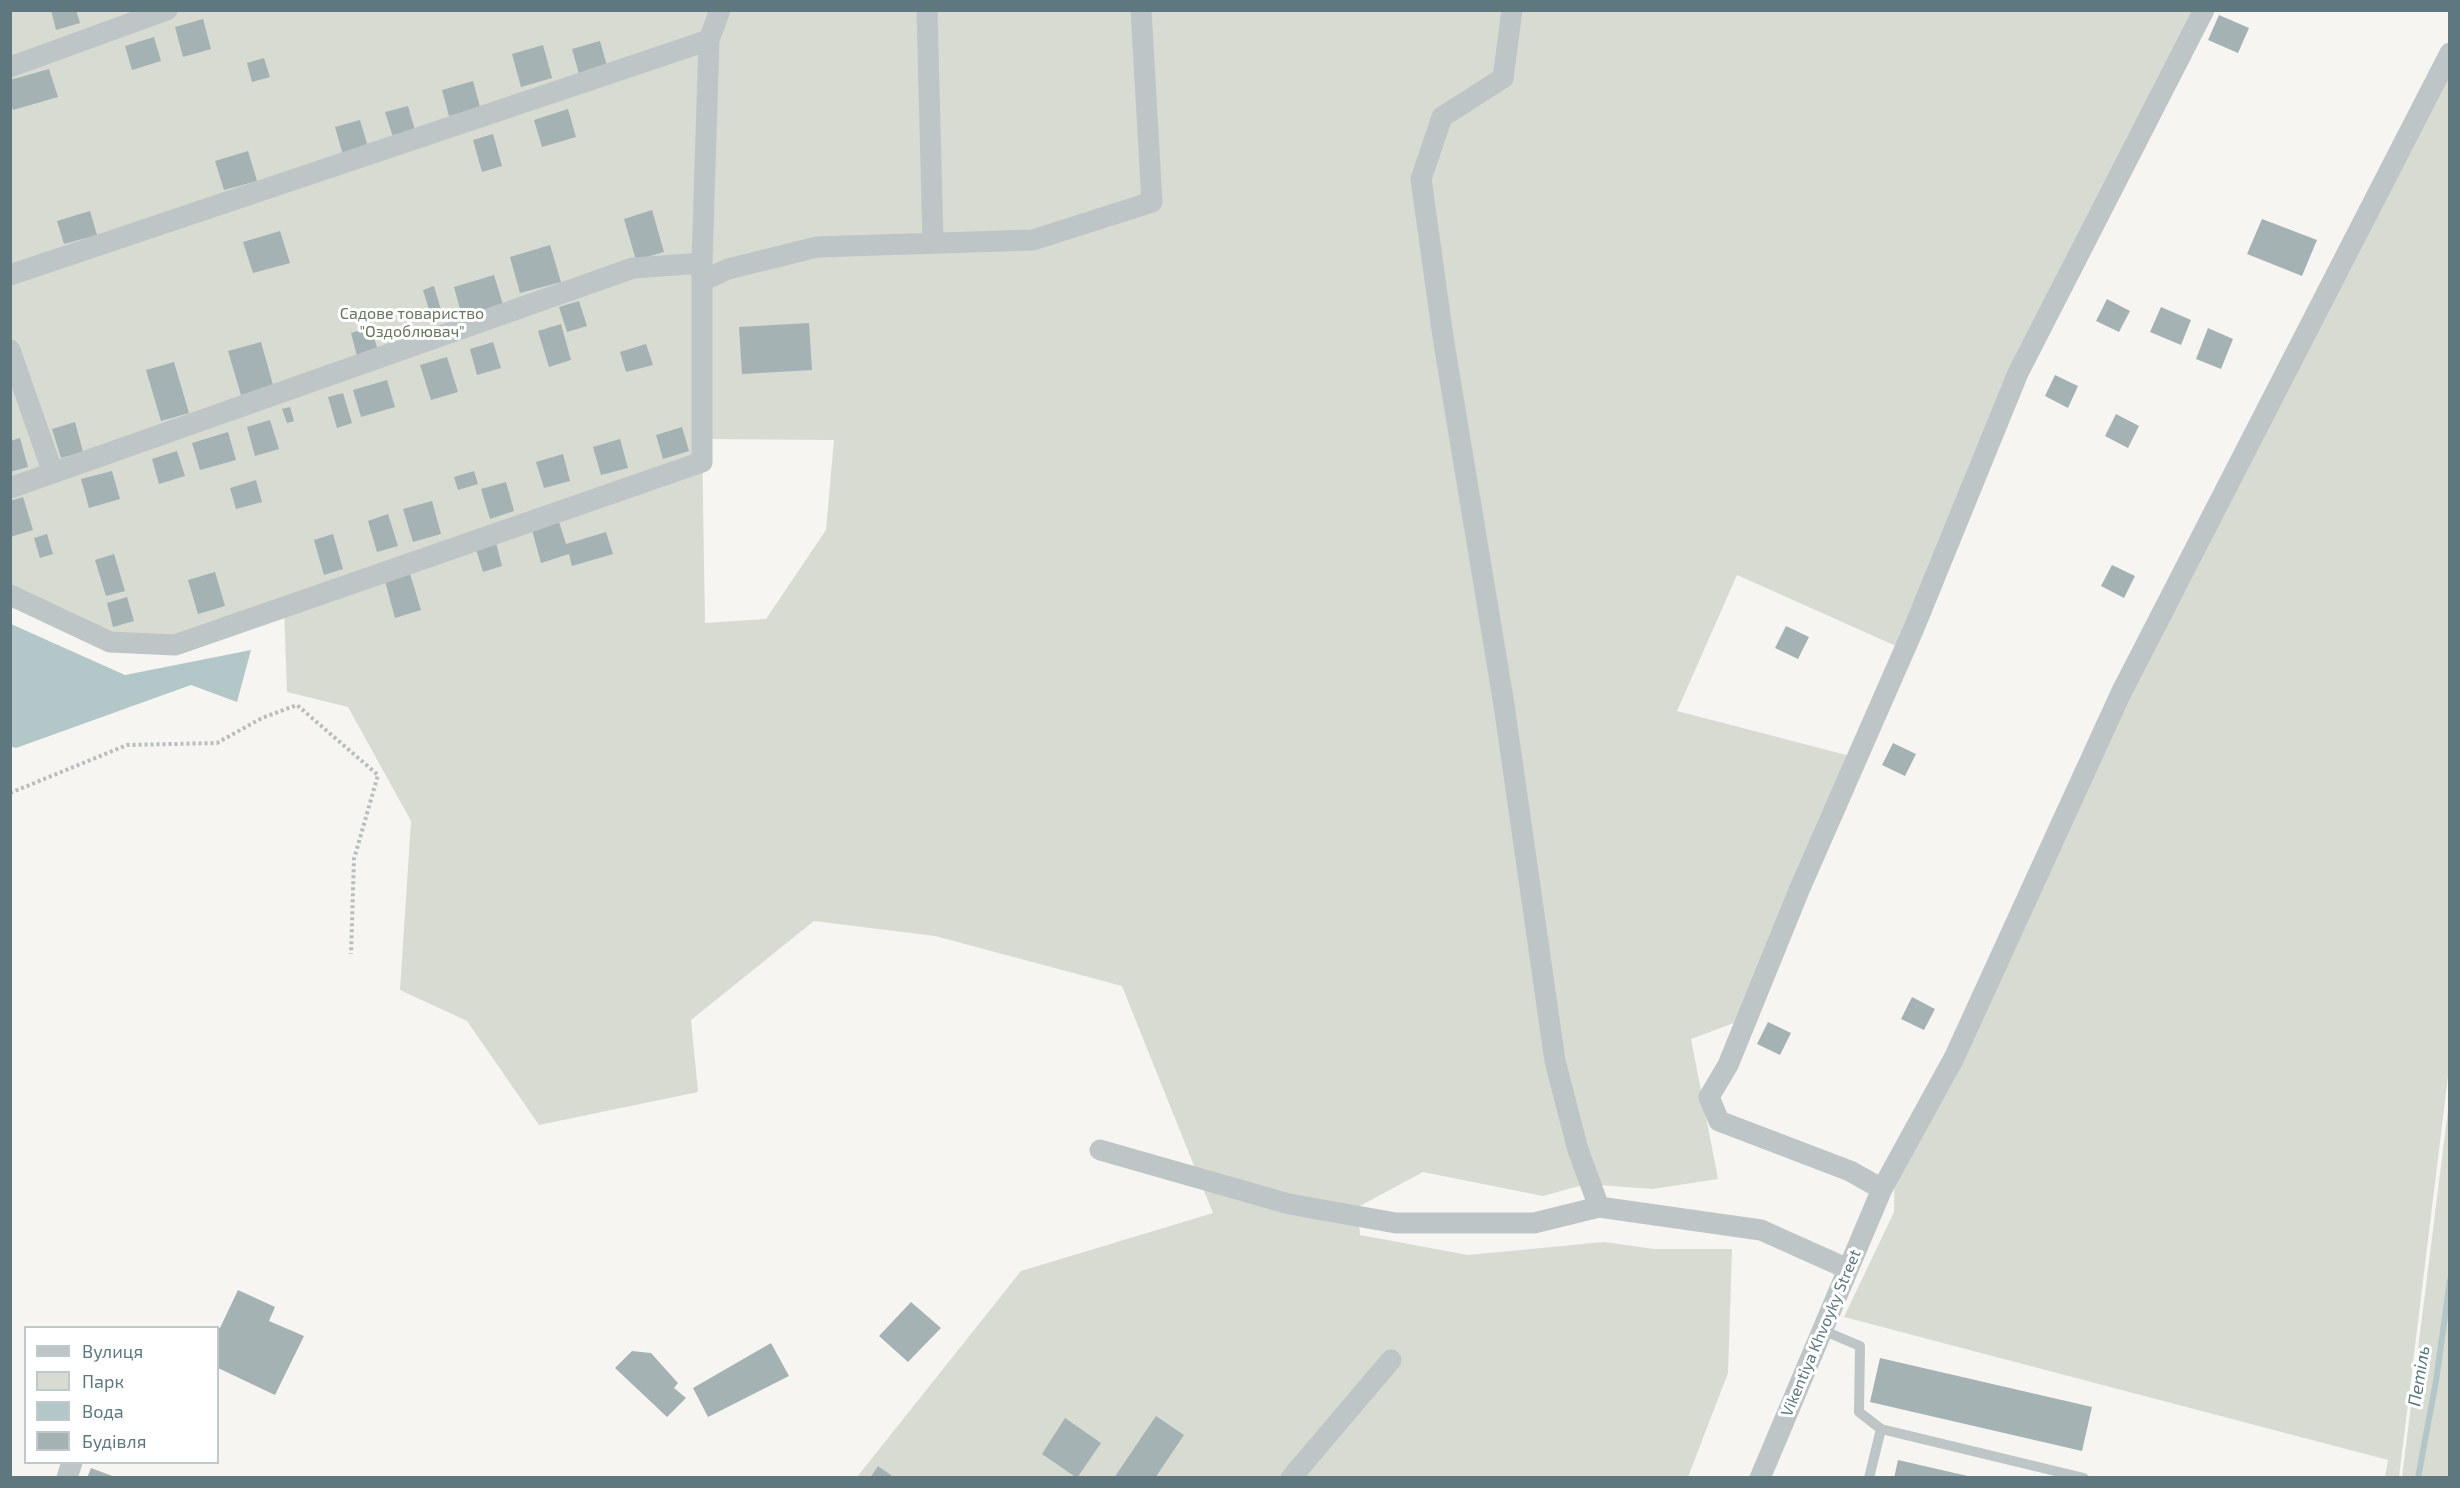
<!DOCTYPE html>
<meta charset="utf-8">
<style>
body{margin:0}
#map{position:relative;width:2460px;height:1488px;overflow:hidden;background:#f6f5f2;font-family:"Exo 2",sans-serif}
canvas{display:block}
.frame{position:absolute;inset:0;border:12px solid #5f787f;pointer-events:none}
.legend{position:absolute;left:24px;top:1326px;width:195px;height:138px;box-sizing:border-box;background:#fff;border:2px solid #bfc9cc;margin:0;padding:8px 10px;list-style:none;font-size:18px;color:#5f787f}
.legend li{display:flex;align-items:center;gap:12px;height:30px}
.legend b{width:30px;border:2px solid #bfc9cc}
</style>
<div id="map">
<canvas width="2460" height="1488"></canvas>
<div class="frame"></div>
<ul class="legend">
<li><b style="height:8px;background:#bec5c7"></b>Вулиця</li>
<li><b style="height:16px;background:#d7dbd1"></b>Парк</li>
<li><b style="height:16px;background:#b4c7c8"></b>Вода</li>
<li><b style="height:16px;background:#a5b2b4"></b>Будівля</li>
</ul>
</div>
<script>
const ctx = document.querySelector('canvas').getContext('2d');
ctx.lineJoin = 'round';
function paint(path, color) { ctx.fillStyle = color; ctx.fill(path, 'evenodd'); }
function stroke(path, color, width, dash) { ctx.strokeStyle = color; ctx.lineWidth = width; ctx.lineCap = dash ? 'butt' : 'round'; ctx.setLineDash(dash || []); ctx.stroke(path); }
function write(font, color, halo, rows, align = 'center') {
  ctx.font = font + ' "Exo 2",sans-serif'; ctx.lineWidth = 6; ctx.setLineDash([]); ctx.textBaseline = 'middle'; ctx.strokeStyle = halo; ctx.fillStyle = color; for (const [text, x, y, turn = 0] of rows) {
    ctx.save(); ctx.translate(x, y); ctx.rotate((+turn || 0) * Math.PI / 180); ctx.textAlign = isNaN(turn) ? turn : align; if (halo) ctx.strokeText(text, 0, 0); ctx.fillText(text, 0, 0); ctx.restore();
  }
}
const green = new Path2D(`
 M11,11h2192l-185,362 -113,277 -168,-75 -60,136 181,47 -111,260 -56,21 27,140 -66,10 -66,-5 -43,12 -120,-24 -65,35 2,28 108,20 136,-13 50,7h78l-4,124 -40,104h-831l164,-206 192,-58 -91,-227 -187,-50 -121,-15 -123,99 7,72 -159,33 -72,-104 -67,-31 11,-169 -63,-114 -61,-15 -3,-84 -109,37 -65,-3 -99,-47zM702,439l132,1 -8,90 -60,89 -61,4z
 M2449,53l1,1007 -51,417h-14l3,-17 -544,-143 50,-105 1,-49 226,-470z
 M2449,1102v375h-47z`);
const water = new Path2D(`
 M11,624l114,51 126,-25 -14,52 -46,-17 -175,63 -6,-2z`);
const stream = new Path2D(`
 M2418,1478l18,-97 14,-101`);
const building = new Path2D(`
 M51,10h25l4,13 -24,7z
 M2219,15l30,13 -11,25 -30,-13z
 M203,19l8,30 -28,8 -8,-30z
 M154,37l7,24 -29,9 -7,-24z
 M600,41l7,25 -28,8 -7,-25z
 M543,45l9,33 -31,9 -9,-33z
 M264,58l6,19 -18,5 -5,-19z
 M49,69l9,28 -45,13 -3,-10v-20z
 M473,81l7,26 -31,9 -7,-26z
 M408,106l7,24 -22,7 -8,-25z
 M568,109l8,28 -34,10 -8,-27z
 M360,120l8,27 -25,8 -8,-28z
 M493,134l9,32 -20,6 -9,-32z
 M248,151l9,30 -33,9 -9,-29z
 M652,210l12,42 -28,8 -12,-41z
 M90,211l7,24 -33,9 -7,-23z
 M2262,219l55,21 -15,36 -55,-22z
 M280,231l10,32 -37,10 -10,-31z
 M550,245l11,37 -41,11 -10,-36z
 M494,275l10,33 -41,12 -9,-33z
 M434,286l7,24 -11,3 -7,-23z
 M2107,299l23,12 -11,21 -23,-11z
 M579,301l8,25 -20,6 -8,-25z
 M2161,307l30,13 -10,25 -31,-13z
 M809,323l3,47 -70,4 -3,-47z
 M561,324l10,36 -22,7 -11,-36z
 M371,327l8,27 -21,6 -7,-27z
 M2208,328l25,11 -12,30 -25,-10z
 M261,342l12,43 -32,10 -13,-44z
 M493,342l8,26 -24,7 -7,-26z
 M646,344l7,21 -27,7 -6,-20z
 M447,357l11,35 -27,8 -11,-35z
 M174,362l15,51 -28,8 -15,-51z
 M2055,375l23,11 -10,22 -23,-12z
 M387,380l8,27 -34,10 -8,-27z
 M343,393l9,30 -15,5 -9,-31z
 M290,407l4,14 -7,2 -5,-14z
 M2116,414l23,12 -11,22 -23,-12z
 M270,420l9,29 -24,7 -8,-29z
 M75,422l8,30 -22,6 -9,-29z
 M682,427l7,24 -26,8 -7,-24z
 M228,432l8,28 -36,10 -8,-27z
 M20,438l8,29 -18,5v-31z
 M620,439l8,29 -27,7 -8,-28z
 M177,451l8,25 -26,8 -7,-25z
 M563,454l7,27 -26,7 -8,-26z
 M112,471l8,28 -31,9 -8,-29z
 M474,471l4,13 -20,6 -4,-13z
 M256,480l6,22 -26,7 -6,-21z
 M506,482l8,29 -24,8 -9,-30z
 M23,497l10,33 -23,7v-36z
 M432,501l9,33 -28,8 -10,-33z
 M388,514l10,32 -21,6 -9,-31z
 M559,522l7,22 40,-12 7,22 -41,12 -3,-12 -28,9 -9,-33z
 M47,534l6,20 -13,4 -6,-20z
 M333,534l10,35 -19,6 -10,-35z
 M496,543l6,23 -19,6 -7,-23z
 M114,554l11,37 -19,5 -11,-36z
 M2112,565l23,11 -11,22 -23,-12z
 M215,572l10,34 -27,8 -10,-34z
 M410,574l11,36 -26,8 -10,-37z
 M127,597l7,24 -21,6 -6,-24z
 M1786,626l23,11 -11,22 -23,-11z
 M1893,743l23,11 -11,22 -23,-11z
 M1912,997l23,12 -11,21 -23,-11z
 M1768,1022l23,11 -11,22 -23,-11z
 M238,1290l37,17 -6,14 35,15 -29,59 -57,-27v-41l2,1z
 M911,1302l30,26 -33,34 -29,-26z
 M771,1343l18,33 -81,41 -15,-29z
 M632,1351l19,2 27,30 -4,5 12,10 -19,19 -52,-49z
 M1880,1358l212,49 -10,44 -212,-49z
 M1156,1416l28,19 -29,43h-41z
 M1065,1418l36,25 -24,35 -35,-24z
 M1898,1460l74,17v1h-78z
 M878,1466l17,12h-25z
 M91,1468l24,9v1h-28z`);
const path = new Path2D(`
 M10,793l117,-48 90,-2 45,-25 35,-13 81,70 -24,84 -3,95`);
const service = new Path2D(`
 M1822,1330l38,16 -1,66 22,17
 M1869,1478l12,-49 203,49`);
const minor = new Path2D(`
 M927,10l6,233
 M1512,10l-9,68 -61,39 -21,62 22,158 61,368 51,356 23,89 21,57 162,23 87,39
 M10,67l157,-57
 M10,275l699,-235
 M702,281l26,-12 89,-22 216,-7 119,-38 -11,-192
 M10,350l43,123
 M10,488l623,-220 69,-5
 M10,595l100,47 65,3 527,-183v-199l7,-223 11,-30
 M1100,1150l189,54 107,19h138l65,-16
 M1882,1189l-32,-18 -131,-50 -10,-24 19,-32 72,-177 114,-260 104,-255 186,-363
 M67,1478l5,-16
 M1291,1478l100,-118
 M1760,1478l122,-289 72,-131 167,-365 329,-640`);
const parkNames = [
 ["Садове товариство",412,314],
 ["\"Оздоблювач\"",412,332]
];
const streetNames = [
 ["Vikentiya Khvoyky Street",1821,1333,-67]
];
const waterNames = [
 ["Петіль",2419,1376,-81]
];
paint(green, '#d7dbd1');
paint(water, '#b4c7c8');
stroke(stream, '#b4c7c8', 6);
paint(building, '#a5b2b4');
stroke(path, '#b8bdbe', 4, [3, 3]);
stroke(service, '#bec5c7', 10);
stroke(minor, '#bec5c7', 21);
write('16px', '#68775e', '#fff', parkNames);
write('16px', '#5f787f', '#fff', streetNames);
write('italic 18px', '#59797b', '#fff', waterNames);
</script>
